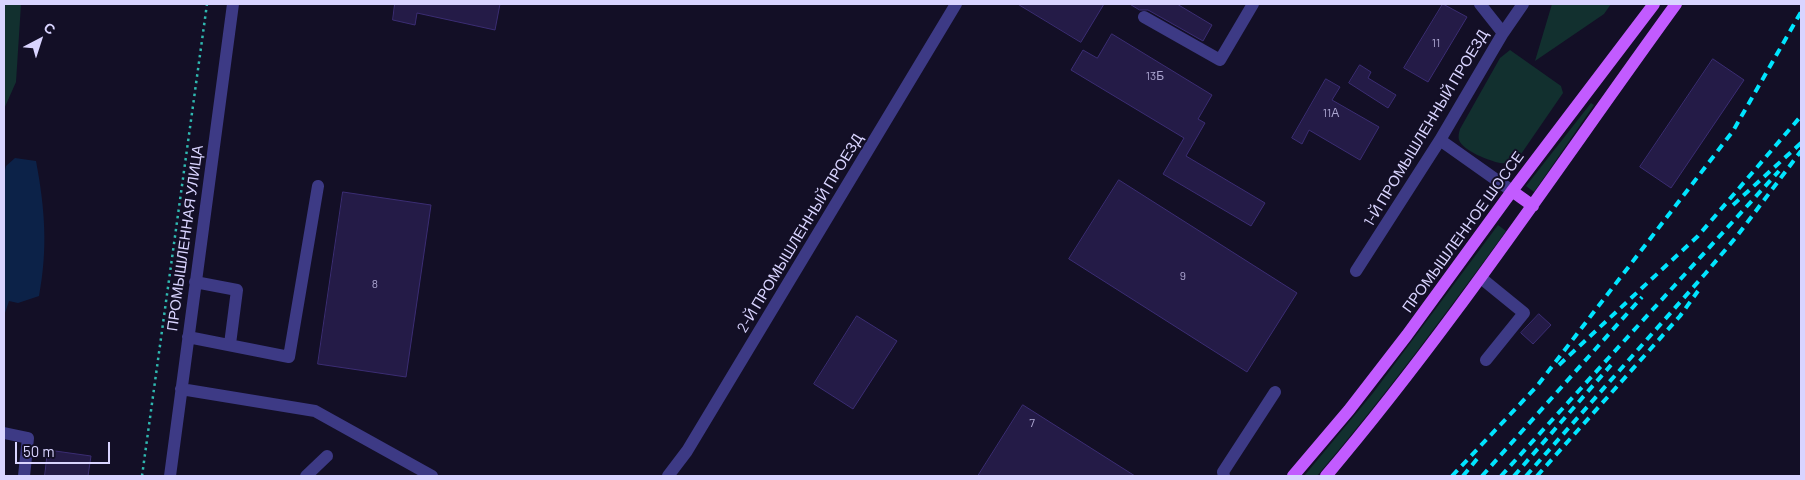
<!DOCTYPE html>
<meta charset="utf-8">
<style>
body{margin:0}
#map{position:relative;width:1805px;height:480px;overflow:hidden;background:#130f26;font-family:Barlow,sans-serif}
canvas{display:block}
.frame{position:absolute;inset:0;border:5px solid #d9d4ff;pointer-events:none}
.north{position:absolute;left:15px;top:15px;width:50px;height:50px;-webkit-text-stroke:4px #130f26;paint-order:stroke;rotate:40deg;font-size:14px;font-weight:700;line-height:20px;text-align:center;color:#d9d4ff}
.north::after{content:'';display:block;margin:auto;width:18px;height:22px;background:#d9d4ff;clip-path:polygon(50% 0,100% 100%,50% 72%,0 100%)}
.scale{position:absolute;left:15px;top:442px;width:95px;height:22px;box-sizing:border-box;border:2px solid #d9d4ff;border-top:0;padding-left:6px;font-size:15px;line-height:18px;white-space:nowrap;color:#d9d4ff;-webkit-text-stroke:4px #130f26;paint-order:stroke}
</style>
<div id="map">
<canvas width="1805" height="480"></canvas>
<div class="frame"></div>
<div class="north">С</div>
<div class="scale">50 m</div>
</div>
<script>
const ctx = document.querySelector('canvas').getContext('2d');
ctx.lineJoin = 'round';
function paint(path, color) { ctx.fillStyle = color; ctx.fill(path, 'evenodd'); }
function stroke(path, color, width, dash) { ctx.strokeStyle = color; ctx.lineWidth = width; ctx.lineCap = dash ? 'butt' : 'round'; ctx.setLineDash(dash || []); ctx.stroke(path); }
function write(font, color, halo, rows, align = 'center') {
  ctx.font = font + ' Barlow,sans-serif'; ctx.lineWidth = 4; ctx.setLineDash([]); ctx.textBaseline = 'middle'; ctx.strokeStyle = halo; ctx.fillStyle = color; for (const [text, x, y, turn = 0] of rows) {
    ctx.save(); ctx.translate(x, y); ctx.rotate((+turn || 0) * Math.PI / 180); ctx.textAlign = isNaN(turn) ? turn : align; if (halo) ctx.strokeText(text, 0, 0); ctx.fillText(text, 0, 0); ctx.restore();
  }
}
const green = new Path2D(`
 M4,4h17l-5,78 -12,27z
 M1552,4h59l-7,10 -69,47z
 M1510,50l51,36 2,7 -44,64c-6,3 -12,7 -19,6 -10,-2 -37,-12 -41,-23 -1,-3 0,-8 1,-11l40,-71z
 M1591,103l3,2 -60,87 -8,-6z
 M1498,225l8,6c-61,84 -122,166 -189,245h-13l69,-83z`);
const water = new Path2D(`
 M15,158l21,3c9,48 12,87 3,135l-21,7 -9,-2 -5,15v-142l2,-8z`);
const building = new Path2D(`
 M395,4h105l-5,26 -78,-17 -2,12 -22,-5z
 M1018,4h86l-23,38z
 M1130,4h47l35,21 -9,16 -55,-31h-8z
 M1443,4l24,13 -39,65 -24,-14z
 M1112,34l100,61 -14,24 7,4 -19,33 79,47 -14,23 -88,-52 21,-36 -113,-68 12,-20 14,8z
 M1713,59l31,21 -73,108 -31,-21z
 M1360,65l11,7 -3,6 28,17 -8,13 -39,-25z
 M1326,79l14,8 -8,13 47,27 -19,33 -51,-30 -7,14 -10,-6z
 M1119,180l178,113 -50,79 -178,-113z
 M343,192l88,13 -25,172 -88,-13z
 M1539,314l12,11 -18,19 -12,-11z
 M857,316l40,25 -44,68 -39,-25z
 M1023,405l112,71h-157z
 M48,450l43,6 -3,20h-43z`);
const path = new Path2D(`
 M142,476l65,-472`);
const minor = new Path2D(`
 M1144,17l76,43 33,-56
 M1503,33l20,-29
 M1440,140l72,51
 M1356,271l84,-131 63,-107 -23,-29
 M1481,278l43,35 -38,47
 M195,282l42,8 -7,54
 M188,337l101,20 29,-171
 M181,389l134,22 117,65
 M4,433l24,5 -4,38
 M170,476l63,-472
 M306,476l21,-20
 M668,476l19,-25 269,-447
 M1224,476l-1,-4 52,-80`);
const major = new Path2D(`
 M1512,191l21,15
 M1293,476l56,-66 58,-75 105,-144 142,-187
 M1326,476c127,-150 235,-314 350,-472`);
const rail = new Path2D(`
 M1733,205l68,-62
 M1559,365l139,-129 103,-120
 M1452,476l85,-90 196,-255 68,-119
 M1463,476l14,-17
 M1482,476l160,-179
 M1501,476l278,-305
 M1514,476l97,-111
 M1526,476l179,-202 32,-38 64,-85
 M1537,476l143,-160 18,-25`);
const numberNames = [
 ["11",1436,43],
 ["13Б",1155,76],
 ["11А",1331,113],
 ["9",1183,276],
 ["8",375,284],
 ["7",1032,423]
];
const streetNames = [
 ["1-Й ПРОМЫШЛЕННЫЙ ПРОЕЗД",1426,128,-59],
 ["ПРОМЫШЛЕННОЕ ШОССЕ",1463,232,-54],
 ["2-Й ПРОМЫШЛЕННЫЙ ПРОЕЗД",800,233,-59],
 ["ПРОМЫШЛЕННАЯ УЛИЦА",185,238,-82]
];
paint(green, '#12302f');
paint(water, '#0c2248');
paint(building, '#241b47');
stroke(building, '#3b2d73', 1);
stroke(path, '#2fb8b0', 2.5, [2.5, 4]);
stroke(minor, '#3d3a85', 12);
stroke(major, '#c25bff', 12);
stroke(rail, '#00e5ff', 4, [8, 6]);
write('12px', '#aca6d1', null, numberNames);
write('15px', '#d9d4ff', '#130f26', streetNames);
</script>
